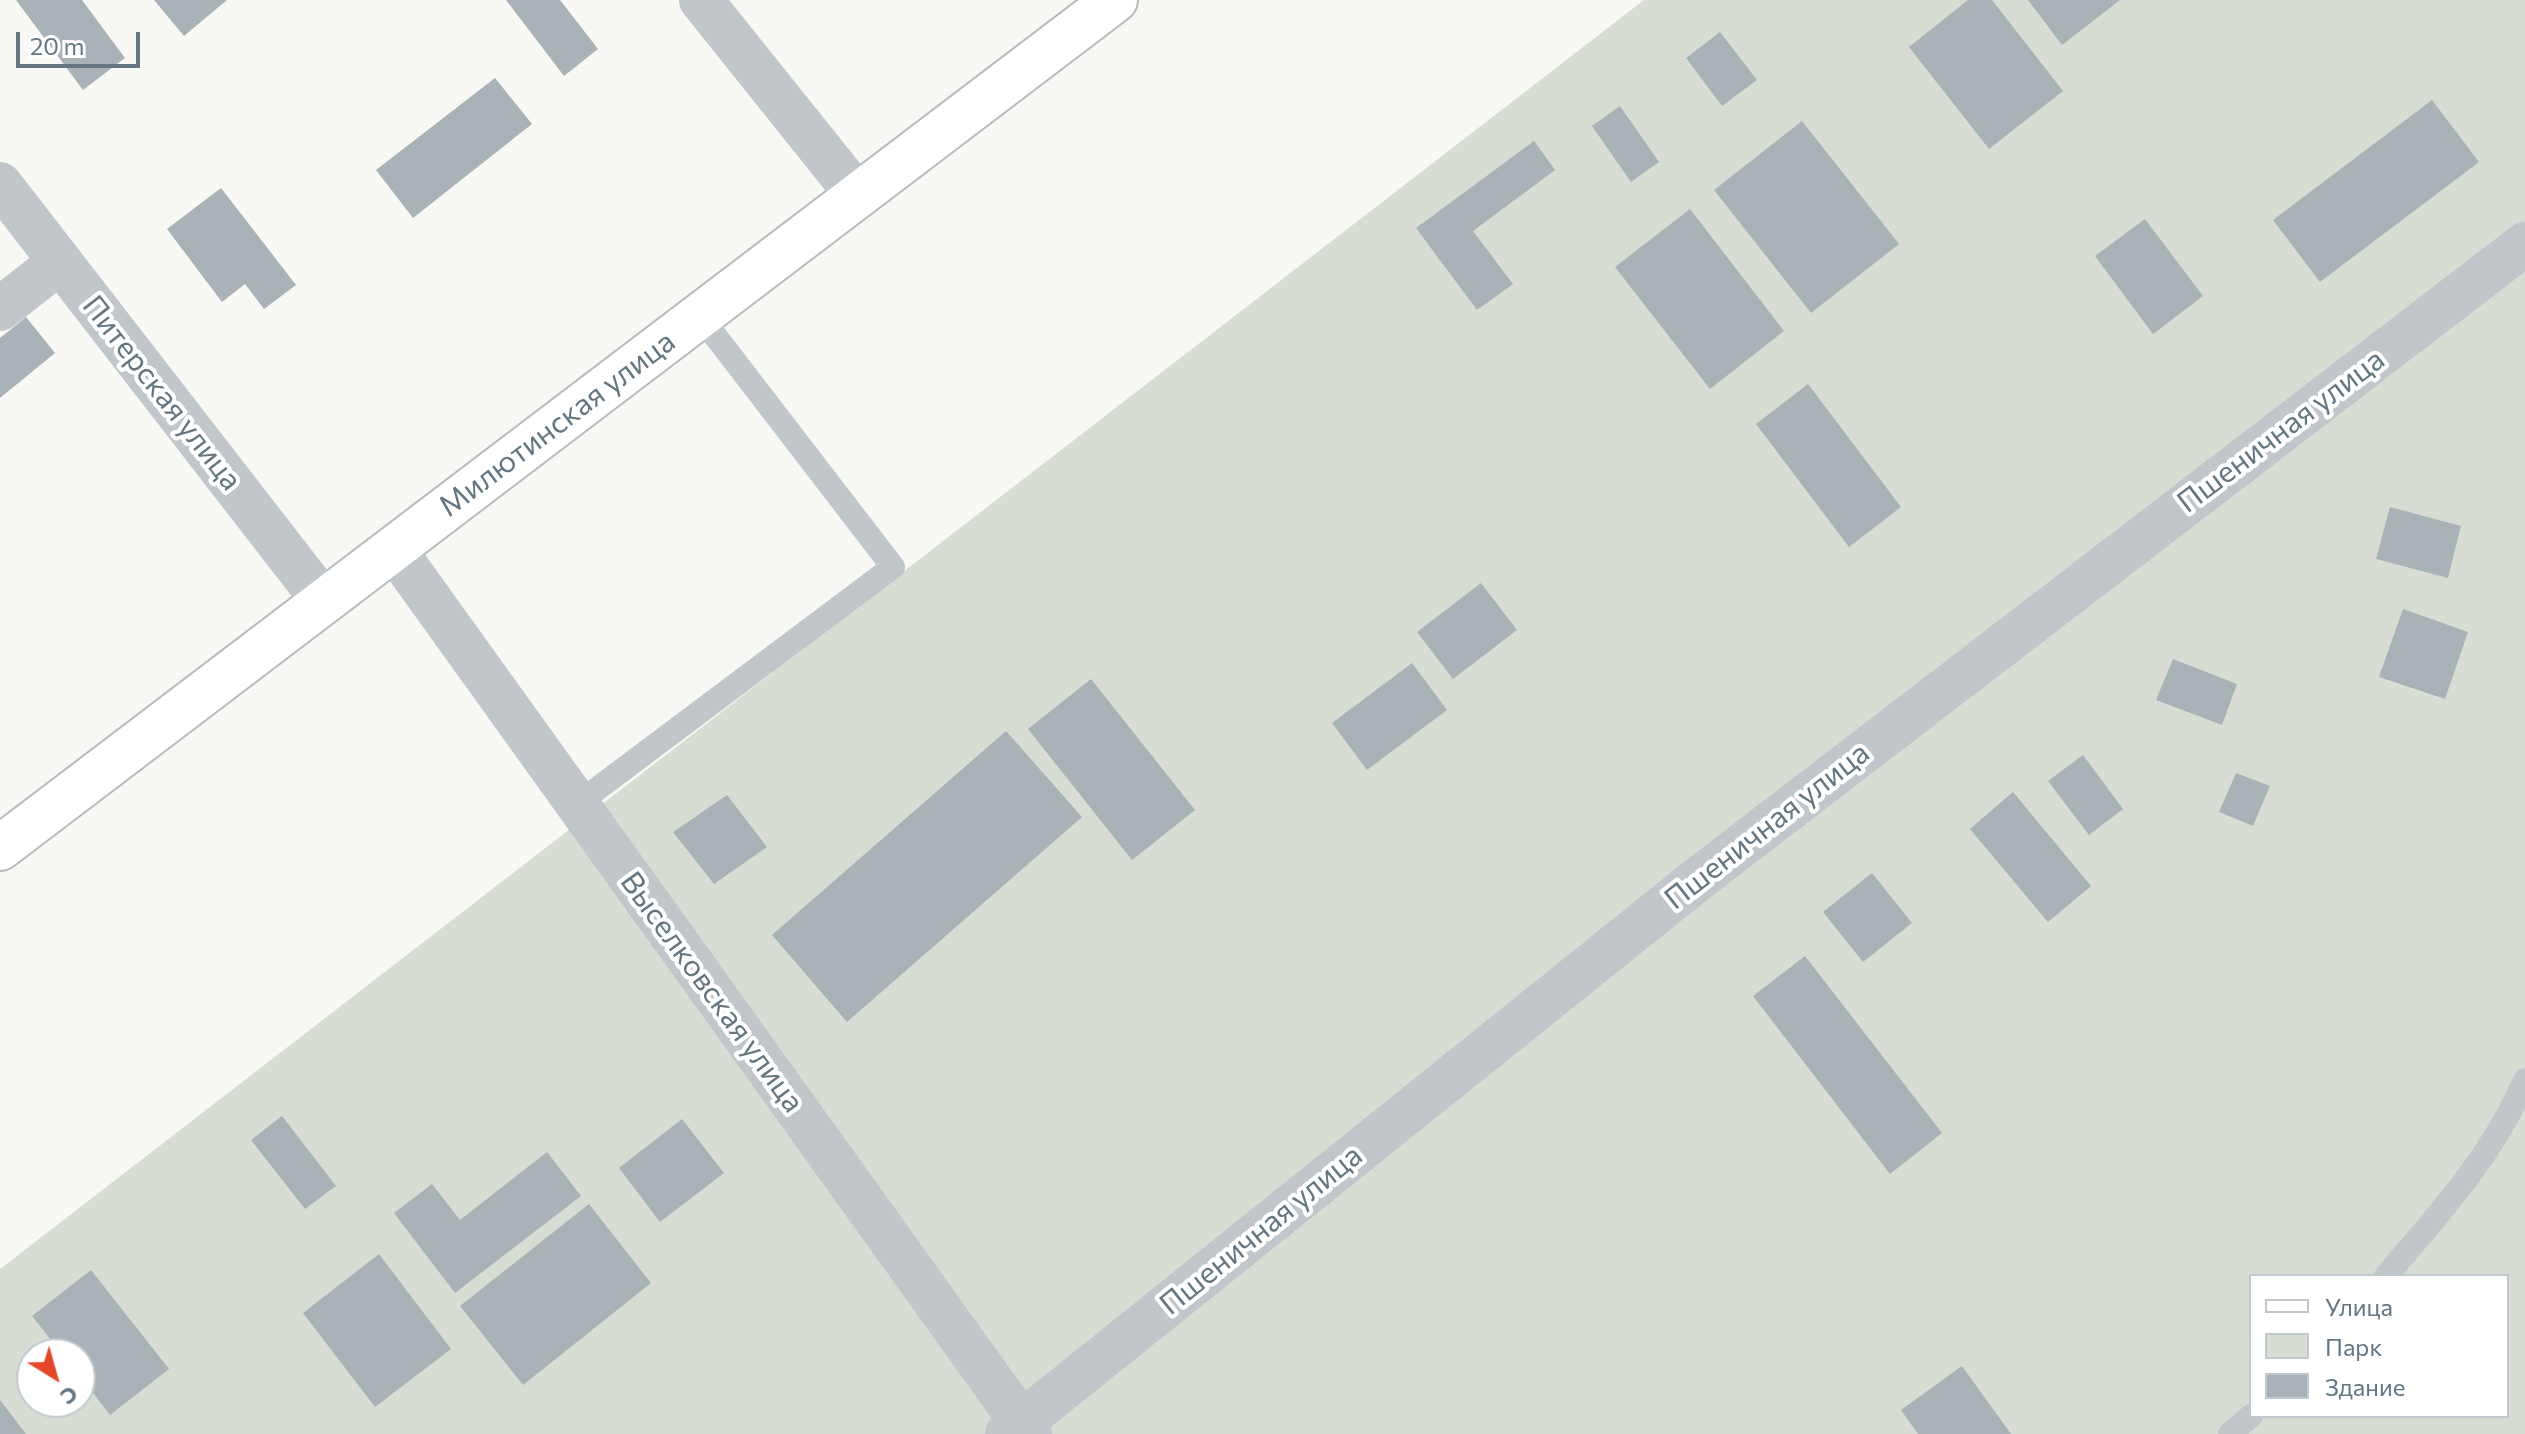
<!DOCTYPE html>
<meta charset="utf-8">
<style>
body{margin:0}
#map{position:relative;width:2525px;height:1434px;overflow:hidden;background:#f8f8f5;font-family:Commissioner,sans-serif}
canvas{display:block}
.legend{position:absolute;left:2249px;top:1274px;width:260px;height:144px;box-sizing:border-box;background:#fff;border:2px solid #c1c8cd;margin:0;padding:10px 14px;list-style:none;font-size:24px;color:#637681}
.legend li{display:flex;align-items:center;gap:16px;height:40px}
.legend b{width:40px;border:2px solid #c1c8cd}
.north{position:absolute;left:16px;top:1338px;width:80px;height:80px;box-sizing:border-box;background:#fff;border:2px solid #c1c8cd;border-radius:50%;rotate:143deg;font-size:22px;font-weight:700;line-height:32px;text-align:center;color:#637681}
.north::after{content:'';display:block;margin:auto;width:28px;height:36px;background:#e64728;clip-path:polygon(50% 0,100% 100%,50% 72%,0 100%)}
.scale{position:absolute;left:16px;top:32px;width:124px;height:36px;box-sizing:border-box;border:4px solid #637681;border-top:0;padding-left:10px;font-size:24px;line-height:28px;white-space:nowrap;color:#637681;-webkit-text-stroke:6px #fff;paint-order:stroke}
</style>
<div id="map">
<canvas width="2525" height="1434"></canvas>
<ul class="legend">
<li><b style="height:10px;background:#fff"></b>Улица</li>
<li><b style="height:22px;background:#d8ddd4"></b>Парк</li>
<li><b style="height:22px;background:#a8b2b7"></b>Здание</li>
</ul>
<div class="north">С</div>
<div class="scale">20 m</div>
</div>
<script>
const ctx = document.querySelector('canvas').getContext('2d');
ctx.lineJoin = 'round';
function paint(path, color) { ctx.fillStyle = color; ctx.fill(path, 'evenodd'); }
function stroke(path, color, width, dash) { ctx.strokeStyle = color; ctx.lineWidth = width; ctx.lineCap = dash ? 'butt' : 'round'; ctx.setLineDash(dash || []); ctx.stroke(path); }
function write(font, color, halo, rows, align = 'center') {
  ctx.font = font + ' Commissioner,sans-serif'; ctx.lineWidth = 8; ctx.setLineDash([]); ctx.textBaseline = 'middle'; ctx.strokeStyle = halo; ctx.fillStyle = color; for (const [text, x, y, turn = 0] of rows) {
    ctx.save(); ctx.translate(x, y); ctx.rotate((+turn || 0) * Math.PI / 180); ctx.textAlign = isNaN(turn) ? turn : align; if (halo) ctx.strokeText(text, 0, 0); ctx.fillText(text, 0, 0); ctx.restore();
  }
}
const green = new Path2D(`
 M1644,0h881v1434h-2525v-165zM2251,1276h256v140h-256zM32,1354h48v48h-48z`);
const building = new Path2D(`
 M16,0h66l43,58 -42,32z
 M154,0h73l-43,36z
 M506,0h54l38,49 -34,27z
 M1968,0h24l71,91 -74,58 -80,-102z
 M2028,0h92l-58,45z
 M1720,32l37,48 -35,26 -36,-48z
 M495,78l37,46 -119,94 -37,-48z
 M2432,100l47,62 -159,120 -47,-62z
 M1620,106l39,56 -28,20 -39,-56z
 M1802,121l97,123 -88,69 -97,-123z
 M1534,141l21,29 -82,61 40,53 -36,26 -61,-82z
 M221,188l75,97 -32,24 -19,-25 -23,18 -55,-73z
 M1690,209l94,122 -74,58 -95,-122z
 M2145,219l58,77 -50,38 -58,-78z
 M26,317l29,36 -55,45v-60z
 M1808,384l93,123 -52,40 -93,-123z
 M2390,507l71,19 -13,52 -72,-19z
 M1481,583l36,47 -64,49 -36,-47z
 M2403,609l65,23 -23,67 -66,-22z
 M2173,659l64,25 -15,41 -66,-25z
 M1412,663l35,47 -80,60 -35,-47z
 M1091,679l104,131 -63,50 -104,-131z
 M1006,731l76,86 -235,205 -75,-87z
 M2083,755l40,54 -34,26 -41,-54z
 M2236,773l34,13 -17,40 -34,-14z
 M2013,792l78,94 -43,36 -78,-93z
 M727,795l40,52 -53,37 -41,-52z
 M1872,873l40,50 -49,39 -40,-50z
 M1805,956l137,177 -52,41 -137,-178z
 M282,1116l54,70 -31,23 -54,-69z
 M682,1119l42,54 -64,49 -41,-54z
 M547,1152l34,44 -126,97 -61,-80 38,-29 28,36z
 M589,1204l62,79 -128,102 -63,-79z
 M379,1254l72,95 -76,58 -72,-94z
 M91,1270l78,99 -59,46 -30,-39v-22h-18l-30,-38z
 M1962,1366l49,68h-93l-17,-24z
 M0,1400l26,34h-26z`);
const lane = new Path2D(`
 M577,804l316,-237 -193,-251
 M2386,1276c52,-61 108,-122 139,-196
 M2230,1434l21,-18`);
const street = new Path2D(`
 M701,0l157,196
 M0,184l324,418
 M0,309l60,-47
 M394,549l636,885
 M1007,1434l691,-555 827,-635`);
const secondary = new Path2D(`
 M0,848l1115,-848`);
const streetNames = [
 ["Питерская улица",162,393,52],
 ["Милютинская улица",557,424,-37],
 ["Пшеничная улица",2281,431,-37],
 ["Пшеничная улица",1767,826,-38],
 ["Выселковская улица",712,992,54],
 ["Пшеничная улица",1261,1230,-39]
];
paint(green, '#d8ddd4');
paint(building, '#a8b2b7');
stroke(secondary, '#b4babe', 48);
stroke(lane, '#c1c6ca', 24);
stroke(street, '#c1c6ca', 44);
stroke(secondary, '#fff', 44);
write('30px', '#637681', '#fff', streetNames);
</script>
